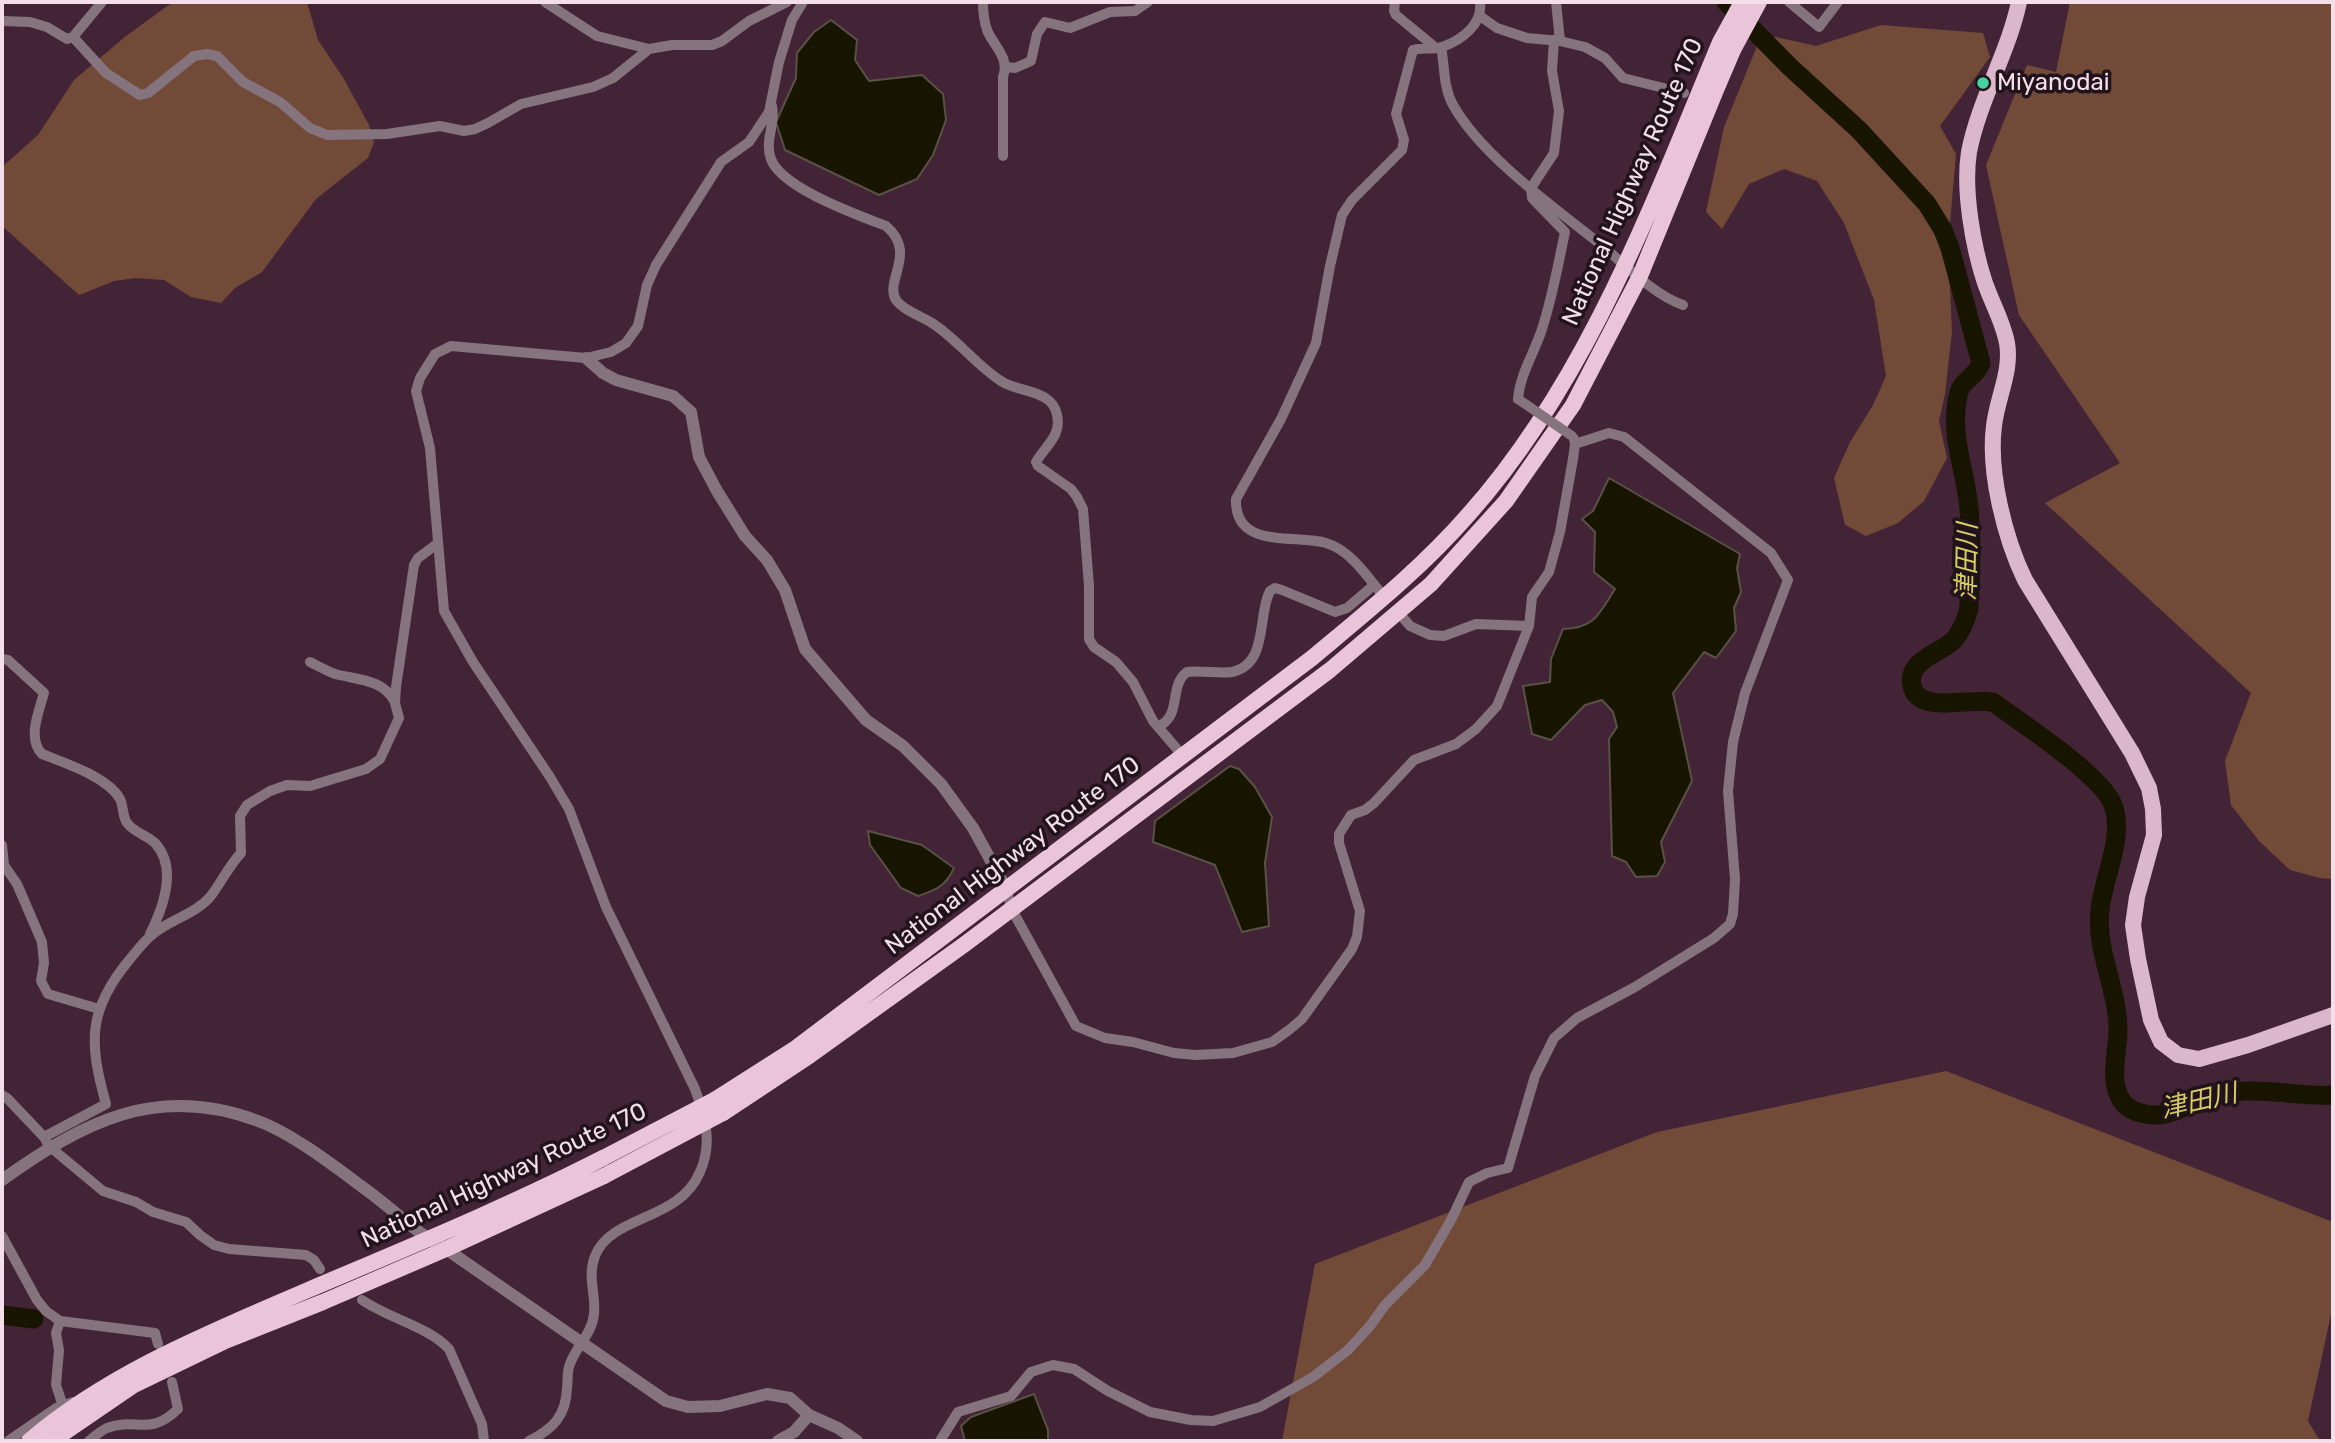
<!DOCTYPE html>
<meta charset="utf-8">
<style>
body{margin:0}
#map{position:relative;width:2335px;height:1443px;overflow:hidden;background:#432437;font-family:Rubik,sans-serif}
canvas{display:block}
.frame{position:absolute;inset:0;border:4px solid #f3dee9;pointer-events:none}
</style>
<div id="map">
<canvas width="2335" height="1443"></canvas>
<div class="frame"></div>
</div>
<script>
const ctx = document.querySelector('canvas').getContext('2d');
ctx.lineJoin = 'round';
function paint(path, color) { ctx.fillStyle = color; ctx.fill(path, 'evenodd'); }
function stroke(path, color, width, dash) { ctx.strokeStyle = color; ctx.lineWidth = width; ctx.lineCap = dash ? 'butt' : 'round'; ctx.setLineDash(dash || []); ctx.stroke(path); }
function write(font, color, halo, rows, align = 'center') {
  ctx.font = font + ' Rubik,"Noto Sans JP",sans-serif'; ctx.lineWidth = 7; ctx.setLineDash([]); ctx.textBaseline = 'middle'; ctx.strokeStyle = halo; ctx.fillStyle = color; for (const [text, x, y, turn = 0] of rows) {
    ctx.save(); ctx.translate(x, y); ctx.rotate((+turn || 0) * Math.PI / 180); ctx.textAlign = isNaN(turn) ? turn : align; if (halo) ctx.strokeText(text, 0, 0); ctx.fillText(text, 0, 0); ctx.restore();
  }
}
const green = new Path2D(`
 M173,2h134l11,38 26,39 25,46 5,17 -6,16 -52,41 -54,73 -27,16 -14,15 -30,-6 -27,-17 -29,-2 -21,3 -35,14 -77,-69v-59l36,-32 36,-55 52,-44z
 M2070,2h263v877l-13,-1 -30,-8 -31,-29 -28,-36 -6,-44 26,-68 -206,-190 75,-40 -101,-148 -33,-150 41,-100 29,7z
 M1881,25l102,8 7,24 -50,69 16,28 -8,92 4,85 -7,63 -6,27 8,37 -23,43 -26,22 -32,13 -21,-11 -11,-47 15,-34 24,-39 13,-29 -12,-76 -30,-77 -27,-42 -33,-12 -35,15 -27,45 -16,-17 18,-85 38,-93 54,12z
 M1946,1071l387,151v83l-25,116 12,20h-1038l33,-177 342,-132z`);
const water = new Path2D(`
 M831,20l26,20 -2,20 14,21 53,-6 21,19 3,26 -13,35 -16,24 -38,16 -94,-45 -9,-28 20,-44 1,-25 17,-21z
 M1609,478l131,76 -3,14 4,24 -7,16 2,23 -20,27 -12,-6 -31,41 19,88 -31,61 4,20 -8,14 -21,1 -10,-15 -14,-6 -3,-117 8,-12 -4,-15 -11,-12 -17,5 -34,35 -19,-6 -9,-48 27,-4 1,-23 12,-30c32,-1 36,-15 52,-40l-21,-17 1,-40 -13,-13 11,-8z
 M1230,766l9,3 16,18 17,30 -7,46 4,63 -27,6 -27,-67 -62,-23 2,-21z
 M868,831l54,14 32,23c-8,18 -18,22 -36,28l-17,-8 -31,-43z
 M1034,1394l14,36v11h-83l-4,-15 10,-9z`);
const river = new Path2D(`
 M1726,2l64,65 69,63 68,74 16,26 7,18 31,115c-4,13 -18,16 -22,29 -11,43 7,77 10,117 3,32 2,65 0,97 -1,10 -8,26 -15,34 -14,14 -51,21 -41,49 8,24 59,9 80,13 28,21 109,73 120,103 12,33 -10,72 -13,105 -5,40 18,79 18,120 0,22 -9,47 2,68 4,8 13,13 21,15 20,6 33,-2 51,-9 16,-7 39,-13 56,-13 29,-1 57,6 85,4
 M2,1315l32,4`);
const minor = new Path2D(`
 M545,2l52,34 52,13 23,-4h40l10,-4 27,-20 38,-19
 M983,2c0,10 1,19 4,28 7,17 23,27 16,47v79
 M1395,2l-1,9 2,4 40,33
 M1556,2l4,39
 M1789,2l30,25 19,-25
 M1480,16l17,12 30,10 33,3 25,6 20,11 18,20 61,15
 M2,21l28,1 17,5 20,12 6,-2 29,-35
 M73,37l33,36 34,22 8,-2 46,-37 13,-2 10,2 26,26 37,20 30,26 17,7 60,-1 53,-8 24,5 11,-2 13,-6 33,-19 72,-17 20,-9 36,-29
 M1441,47c4,20 2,40 12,58 29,52 105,105 152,143 22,19 51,48 78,57
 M1006,67l9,1 16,-7 6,-27 8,-12 25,6 40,-16 25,-1 13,-9
 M772,106c4,18 -8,35 -1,53 10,29 87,56 115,67 32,27 -2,54 10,74 7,10 25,16 36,23 25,16 44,42 69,58 18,12 51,8 56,34 5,21 -12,31 -21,47l2,4 33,23 6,8 6,12 6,77v53l5,8 22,15 17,20 20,39 30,35
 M1518,399c2,-24 15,-44 23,-67 11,-32 17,-67 24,-100l-33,-34 -1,-10 23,-35 5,-42 -7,-40 2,-31
 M1385,598c-16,-19 -34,-48 -59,-55 -30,-9 -92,7 -90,-44l45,-80 35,-76 14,-77 12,-51 10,-15 50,-50 2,-10 -8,-26 17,-64c10,-3 20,0 29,-3 20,-7 41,-23 38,-45
 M1399,613l11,13 20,9 14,1 32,-12 53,2
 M2,659l6,1 36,33c-5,18 -17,46 -2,61 23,9 66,23 78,45 4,8 2,19 8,25 7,9 19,11 27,19 23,25 8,65 -5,91
 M310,662c8,4 17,9 25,12 23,6 48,5 60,28
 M1158,727c25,-12 10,-41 29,-55 15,-2 31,2 45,0 37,-8 25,-57 38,-81l5,-3 7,2 53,22 12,-4 27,-23
 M2,845l2,20 13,19 25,58 2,21 -3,18 7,13 51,15
 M1007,890l4,18 65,118 29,12 28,4 41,11 22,2 37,-2 39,-11 17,-12 13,-11 50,-70 5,-12 3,-26 -21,-68v-9l12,-19 14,-5 9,-7 40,-43 42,-16 20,-15 21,-23 32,-80 3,-29 17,-25 11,-40 13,-73 2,-15 -1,-5
 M2,1095l5,3 37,39 5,9 54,45 33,11 17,10 33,10 14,13 14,10 15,4 77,6 8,5 6,9
 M44,1137l62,-33c-17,-61 -19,-94 24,-145 9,-11 18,-23 30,-30 16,-11 37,-17 50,-32 11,-14 18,-30 31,-44l-1,-37 7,-11 23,-14 17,-6 23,1 56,-17 14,-10 19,-41 -4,-15 1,-16 18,-122 4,-7 19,-14
 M2,1236l35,64 9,11 14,10 95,12 3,11
 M362,1300c26,18 67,27 87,49l33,75 2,17
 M60,1321l-4,12 3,17 -3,35 7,21
 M8,1441l48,-33 17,-6
 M89,1441c5,-4 11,-10 18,-13 30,-11 42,9 71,-19l-6,-27
 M529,1441c24,-12 37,-25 38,-53 1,-7 0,-14 2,-21 5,-19 23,-32 25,-53 2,-21 -7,-37 1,-58 17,-42 84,-34 105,-84 13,-29 5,-55 -5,-83l-89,-182 -37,-98 -19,-32 -77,-115 -29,-51 -14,-163 -14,-57 4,-13 15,-24 16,-8 135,12 25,-6 15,-9 12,-17 9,-41 9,-20 65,-103 28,-20 20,-30 10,-50 13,-42 11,-18
 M940,1441l18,-29 53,-16 20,-24 22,-7 21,4 34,22 42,21 41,8 22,1 47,-14 53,-30 35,-27 22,-24 15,-21 40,-40 26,-45 18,-38 18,-9 21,-5 27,-92 19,-38 23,-20 58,-31 79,-49 16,-14 3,-10 2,-35 -7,-88 5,-49 12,-49 43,-113 -17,-27 -147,-116 -15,-4 -34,11`);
const tertiary = new Path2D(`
 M586,358l17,15 13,7 57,16 18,16 8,45 18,34 28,45 22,24 18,30 20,59 61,71 37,26 38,38 32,44 34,62
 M2,1180c81,-58 155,-97 256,-59 33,12 75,44 103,65 29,20 54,47 85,63l220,152 22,6 32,-1 47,-12 23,4 19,17 29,13 19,13
 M778,1441l16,-9 15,-17`);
const primary = new Path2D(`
 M2019,2c-11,52 -40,98 -50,150 -6,38 4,95 16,131 7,20 18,39 22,60 5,28 -10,55 -13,83 -6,46 11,113 31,154l107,173 17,35 4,21 1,26 -17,62 -4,28 5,34 13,61 10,22 17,13 21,4 49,-14 85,-30`);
const trunk = new Path2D(`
 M716,1099l80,-51 516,-390c55,-46 110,-90 157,-144 119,-134 183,-309 251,-472l22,-40
 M723,1113l86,-57 156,-112 365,-274 101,-86 75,-83 67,-96 67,-129 76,-186 17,-40 26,-48
 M29,1441c81,-69 182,-109 279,-151 99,-42 199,-83 295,-132
 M52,1441l82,-56 91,-44 98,-39 123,-53 158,-73`);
const minorBridge = new Path2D(`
 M1518,399l54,37`);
const trunkBridge = new Path2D(`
 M603,1158l113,-59
 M604,1176l119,-63`);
const markers = [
 [1983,83,7,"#44d49f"]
];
const poiNames = [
 ["Miyanodai",1997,83]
];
const streetNames = [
 ["National Highway Route 170",1633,182,-66],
 ["National Highway Route 170",1013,856,-37],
 ["National Highway Route 170",504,1176,-25]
];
const waterNames = [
 ["津田川",1968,562,-89],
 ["津田川",2199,1102,-13]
];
paint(green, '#724a38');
paint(water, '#171400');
stroke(water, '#595146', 2);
stroke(river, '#171400', 19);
stroke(minor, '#85747d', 10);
stroke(tertiary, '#85747d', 12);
stroke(primary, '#dab7ca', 16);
stroke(trunk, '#eac4d9', 16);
stroke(minorBridge, '#85747d', 10);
stroke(trunkBridge, '#eac4d9', 16);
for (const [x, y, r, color] of markers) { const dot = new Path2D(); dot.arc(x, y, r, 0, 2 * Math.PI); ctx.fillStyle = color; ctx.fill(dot); stroke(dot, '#21131b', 2.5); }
write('24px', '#f3dee9', '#21131b', poiNames, 'left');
write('24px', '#f3dee9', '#21131b', streetNames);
write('italic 26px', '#d6cc61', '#21131b', waterNames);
</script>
